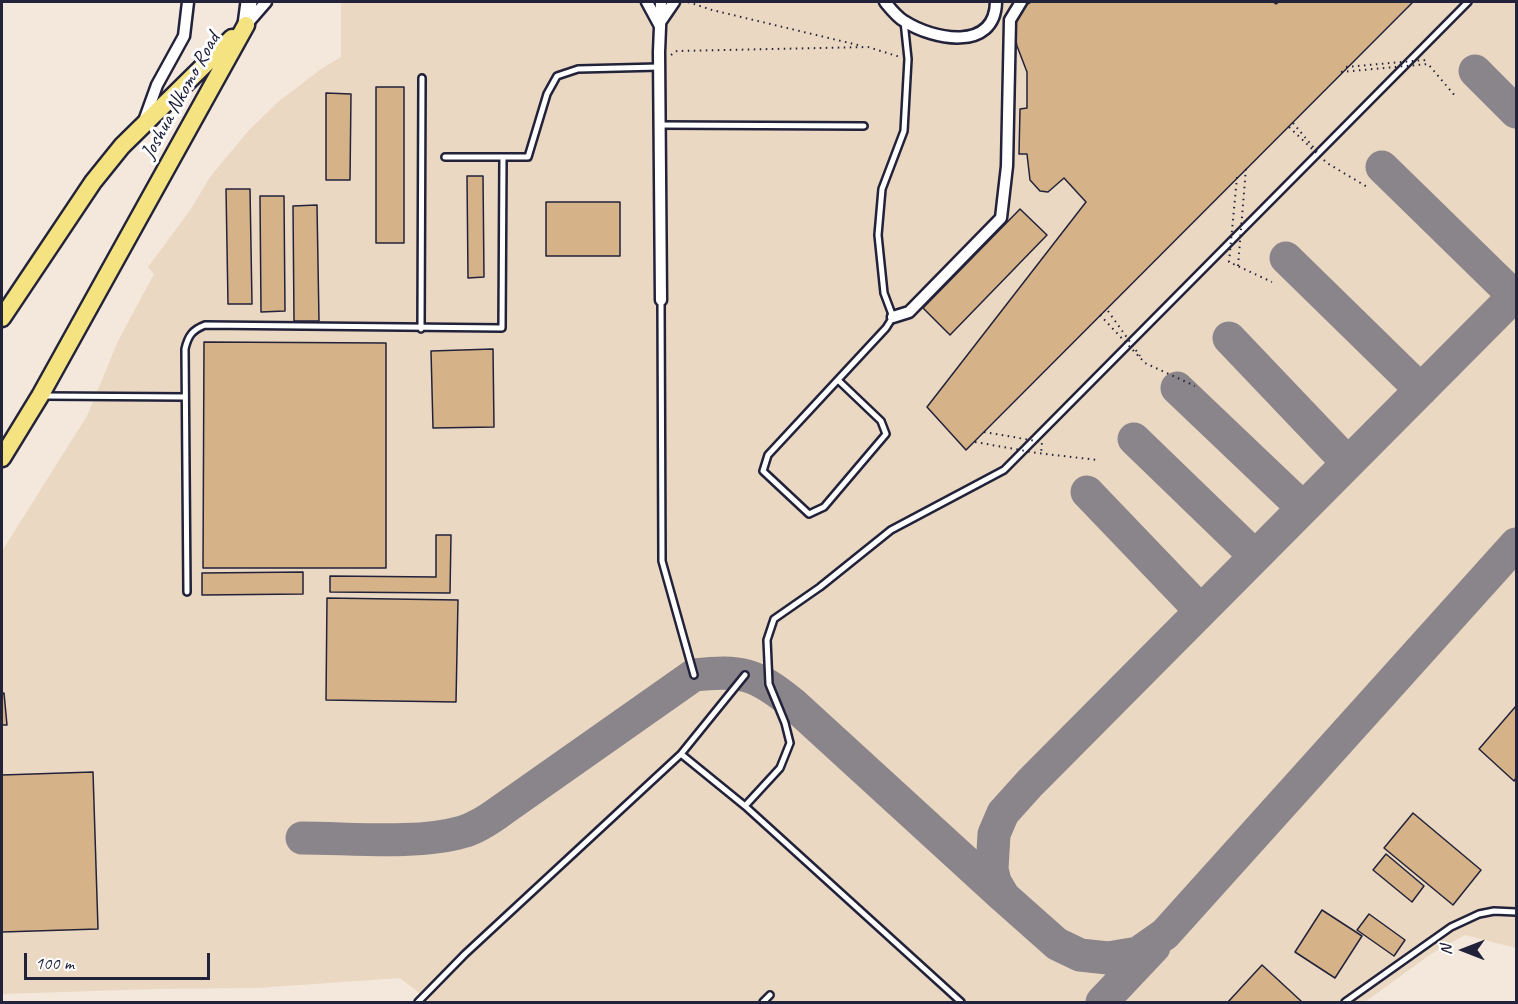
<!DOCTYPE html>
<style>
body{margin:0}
#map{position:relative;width:1518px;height:1004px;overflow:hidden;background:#f3e8db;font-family:Caveat,sans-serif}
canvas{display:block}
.frame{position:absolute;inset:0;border:3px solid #22223b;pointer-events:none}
.north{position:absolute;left:1434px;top:920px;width:60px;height:60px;-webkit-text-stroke:4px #fff;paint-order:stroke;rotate:270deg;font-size:16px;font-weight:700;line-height:24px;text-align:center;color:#22223b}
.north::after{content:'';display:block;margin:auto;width:21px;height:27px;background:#22223b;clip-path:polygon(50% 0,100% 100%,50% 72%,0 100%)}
.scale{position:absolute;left:24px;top:953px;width:186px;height:27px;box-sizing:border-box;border:3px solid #22223b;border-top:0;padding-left:8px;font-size:18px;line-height:21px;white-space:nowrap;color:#22223b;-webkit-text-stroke:4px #fff;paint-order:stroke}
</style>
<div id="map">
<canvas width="1518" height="1004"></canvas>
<div class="frame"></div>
<div class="north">N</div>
<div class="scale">100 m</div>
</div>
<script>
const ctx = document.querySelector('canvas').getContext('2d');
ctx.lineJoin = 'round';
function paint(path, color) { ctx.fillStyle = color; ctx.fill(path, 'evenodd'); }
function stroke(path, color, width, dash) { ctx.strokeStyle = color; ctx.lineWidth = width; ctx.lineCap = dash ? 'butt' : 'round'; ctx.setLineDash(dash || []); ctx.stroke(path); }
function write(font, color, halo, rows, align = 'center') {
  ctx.font = font + ' Caveat,sans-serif'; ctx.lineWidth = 6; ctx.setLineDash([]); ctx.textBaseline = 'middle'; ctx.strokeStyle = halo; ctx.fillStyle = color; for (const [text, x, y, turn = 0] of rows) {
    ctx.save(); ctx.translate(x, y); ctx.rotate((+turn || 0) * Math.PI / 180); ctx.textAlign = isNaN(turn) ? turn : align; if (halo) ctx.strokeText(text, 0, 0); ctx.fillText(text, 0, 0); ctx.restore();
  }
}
const built = new Path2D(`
 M341,2h1175v946l-51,-13 -34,19 -66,48h-934l-31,-24 -143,10 -101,1 -154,5v-443l85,-135 31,-75 36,-67 -6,-7 43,-58 19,-32 39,-47 29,-28 43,-33 20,-12z`);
const taxiway = new Path2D(`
 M1475,71l41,41
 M1382,167l132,129
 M1286,258l135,132
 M1516,294l-486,489 -27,30 -9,21 -2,35 3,13 9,15 53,47 23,11 28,3 30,-5 27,-19 351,-390
 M1229,338l119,125
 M1177,388l126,120
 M1134,439l121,117
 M1087,492l114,119
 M302,838c48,0 115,7 160,-6 15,-4 28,-13 40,-22l192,-135c47,-5 61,-2 98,28l211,193
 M1102,1002l52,-55`);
const building = new Path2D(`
 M1031,2h242l3,2 3,-2h134l-447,448 -39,-43 159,-205 -22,-24 -16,14 -8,-1 -10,-11 -3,-26h-8l1,-45 7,-1v-36l-10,-26 -3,-15 4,-16 8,-10z
 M376,87h28v156h-28z
 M326,93l25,1 -1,86h-24z
 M467,176h16l1,101 -16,1z
 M226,189h24l2,115h-24z
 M260,196h24l1,115 -24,1z
 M546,202h74v54h-74z
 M317,205l2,116h-25l-1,-115z
 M1020,209l27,26 -97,100 -27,-27z
 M204,342l182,1v225h-183z
 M493,349l1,78 -61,1 -2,-77z
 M436,535h15l-1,58 -120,-1v-16l106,1z
 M303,572v22l-101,1v-22z
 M327,598l131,2 -2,102 -130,-2z
 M4,693l3,32h-5v-31z
 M1516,706v72l-2,3 -35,-32z
 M93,772l5,157 -96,3v-157z
 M1413,813l68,57 -28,35 -69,-57z
 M1386,854l38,32 -12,16 -39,-32z
 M1322,910l40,26 -27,42 -40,-26z
 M1369,914l36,26 -11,16 -37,-26z
 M1262,965l39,36 -1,1h-72z`);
const path = new Path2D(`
 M688,2l24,8 150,36
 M671,55l6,-4 191,-4 32,10`);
const lane = new Path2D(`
 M660,125l204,1
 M445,157h83l19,-63 10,-18 21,-7 81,-2
 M661,300l1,261 32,114
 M421,329l1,-251
 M838,380l43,41 5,13 -62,73 -15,7 -46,-43 5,-16 118,-127 7,-11 -9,-24 -6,-58 4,-46 22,-58 4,-72 -4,-38
 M45,396l140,1
 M187,592l-2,-243c3,-13 7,-19 20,-24l297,3 1,-171
 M681,754l64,52 216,196
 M745,806l35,-38 10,-25 -5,-20 -16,-39 -2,-44 7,-21 46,-32 71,-57 113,-60 464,-468
 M418,1002l47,-48 216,-200 64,-79
 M763,1002l7,-7
 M1345,1002l106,-75 28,-13 15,-3 22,1`);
const street = new Path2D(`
 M647,2l13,24
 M661,2l-2,50 2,248
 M885,2c5,6 12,15 19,19 29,19 91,31 92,-19
 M661,21l13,-19
 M246,25l20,-23
 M144,121l13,-36 27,-49 4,-34
 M893,317l16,-5 92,-94 6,-52 3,-146 11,-18`);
const secondary = new Path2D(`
 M246,25l3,-23`);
const primary = new Path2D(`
 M2,318l91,-136 29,-36 110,-108
 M2,458l38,-62 206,-371`);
const pathBridge = new Path2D(`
 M1346,67l78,-7 4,4
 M1341,72l87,-8 28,33
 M1293,123l26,31
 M1289,127l38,36 42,25
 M1237,177l-8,85 43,20
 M1238,266l8,-98
 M1108,311l32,45
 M1100,315l45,48 50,23
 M984,432l58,10 -1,12
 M975,442l62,11 61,7`);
const streetNames = [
 ["Joshua Nkomo Road",181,96,-61]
];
paint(built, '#ead8c2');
stroke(taxiway, '#8a858b', 33);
paint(building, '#d6b288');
stroke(building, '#22223b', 1.5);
stroke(lane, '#22223b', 10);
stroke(street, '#22223b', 15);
stroke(secondary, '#22223b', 20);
stroke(primary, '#22223b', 21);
stroke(path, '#22223b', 2, [1.5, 4.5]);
stroke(lane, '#fff', 5);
stroke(street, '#fff', 10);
stroke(secondary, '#fff', 15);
stroke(primary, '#f5e382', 16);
stroke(pathBridge, '#22223b', 2, [1.5, 4.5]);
write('21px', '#22223b', '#fff', streetNames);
</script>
